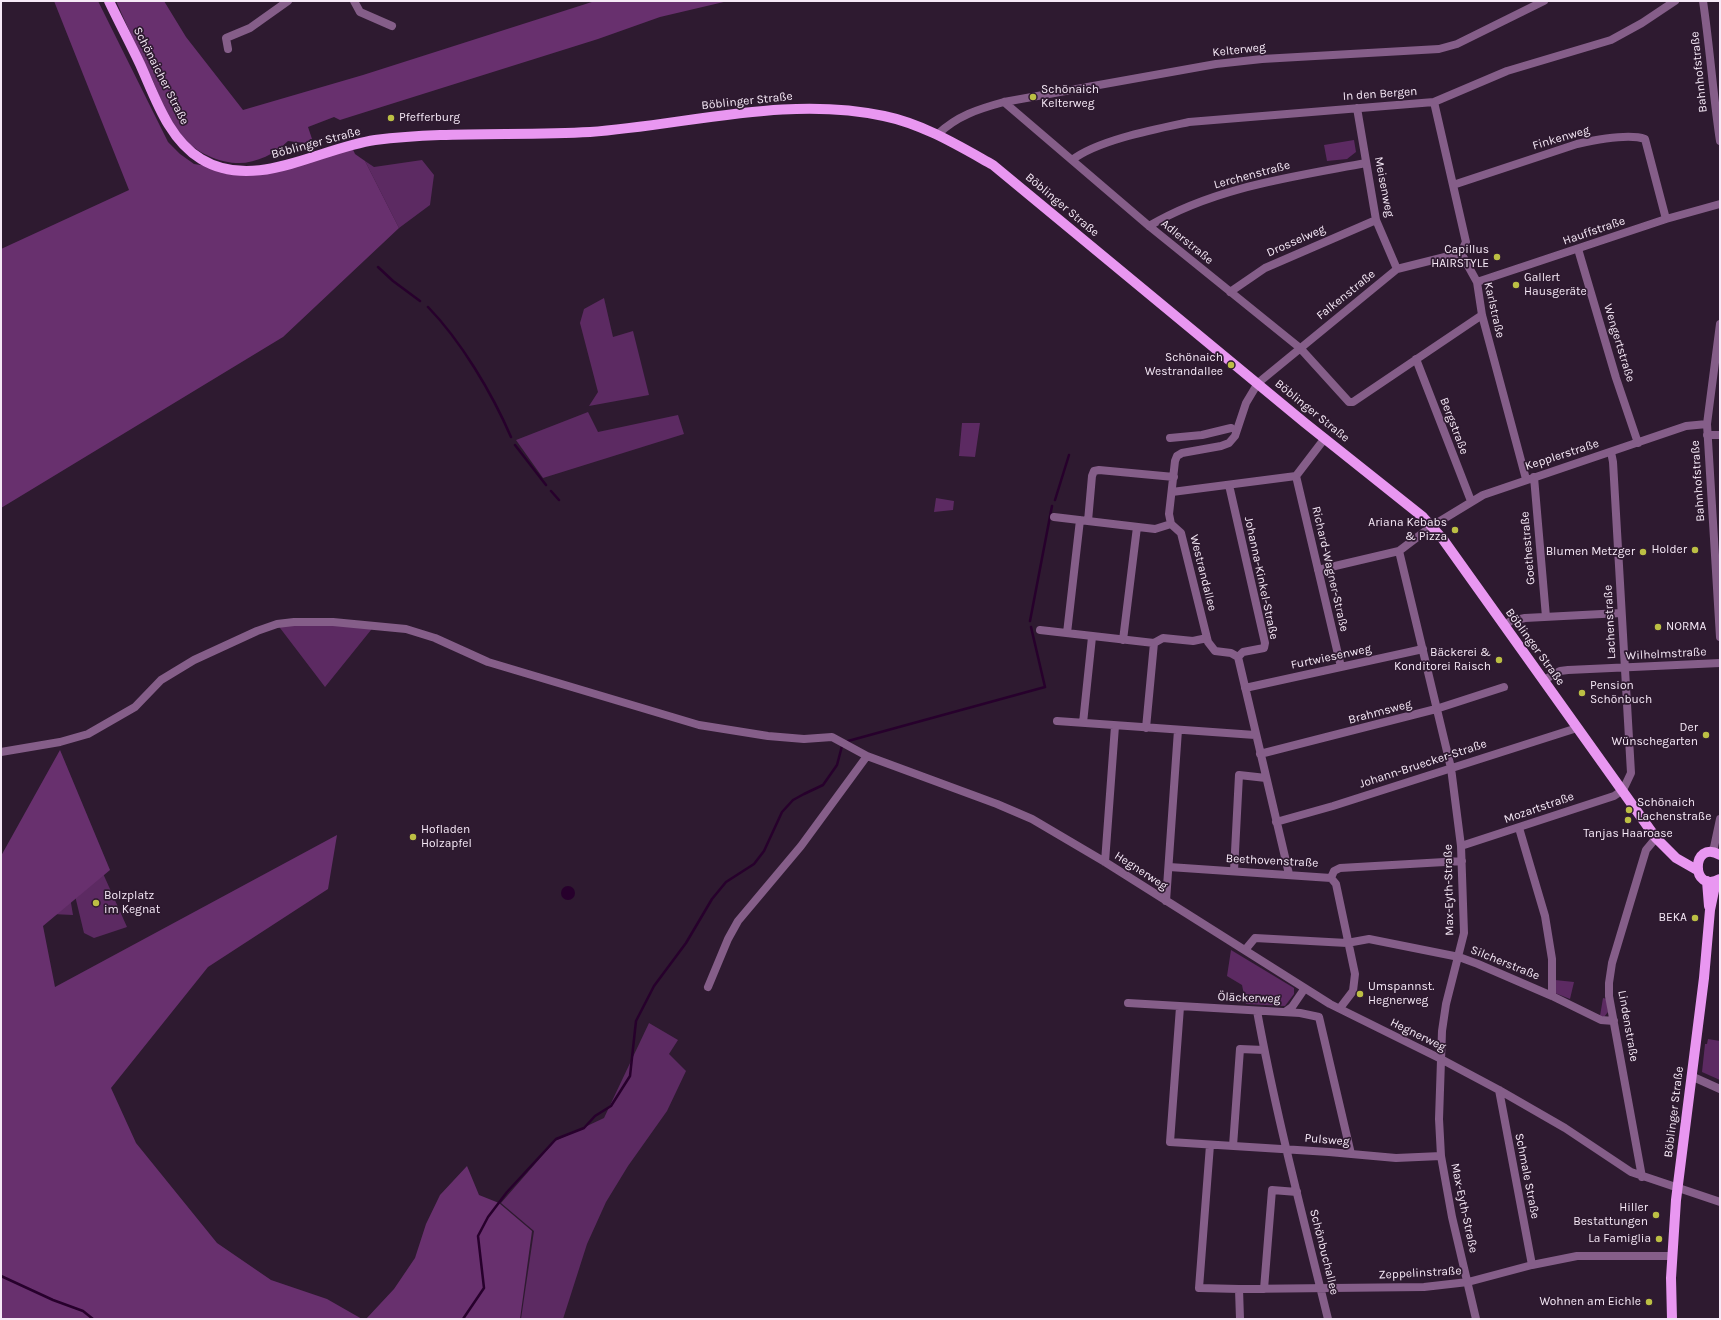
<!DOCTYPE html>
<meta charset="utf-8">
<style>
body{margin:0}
#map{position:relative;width:1721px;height:1320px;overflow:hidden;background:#2e1a30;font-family:Karla,sans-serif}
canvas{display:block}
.frame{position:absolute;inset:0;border:2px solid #f6e9f7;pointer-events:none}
</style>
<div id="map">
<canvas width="1721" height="1320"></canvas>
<div class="frame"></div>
</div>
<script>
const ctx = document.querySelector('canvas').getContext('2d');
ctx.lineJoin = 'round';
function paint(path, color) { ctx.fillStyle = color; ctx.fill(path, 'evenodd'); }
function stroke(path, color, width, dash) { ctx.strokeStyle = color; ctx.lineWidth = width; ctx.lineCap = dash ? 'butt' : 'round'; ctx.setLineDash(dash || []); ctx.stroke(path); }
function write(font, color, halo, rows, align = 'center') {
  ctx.font = font + ' Karla,sans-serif'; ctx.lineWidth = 3.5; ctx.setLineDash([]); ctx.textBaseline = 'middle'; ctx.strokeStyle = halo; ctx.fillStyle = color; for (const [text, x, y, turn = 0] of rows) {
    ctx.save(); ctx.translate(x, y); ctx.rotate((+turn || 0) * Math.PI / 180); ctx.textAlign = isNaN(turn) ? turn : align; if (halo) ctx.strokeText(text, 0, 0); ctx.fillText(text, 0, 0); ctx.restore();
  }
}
const green = new Path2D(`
 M1354,140l2,12 -9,7 -20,2 -3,-16z
 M422,160l12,15 -4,30 -31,23 -34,-67 9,6z
 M604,298l9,39 20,-6 16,64 -60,11 9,-14 -18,-69 4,-14z
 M588,412l10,20 80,-17 6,19 -141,44 -27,-38z
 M962,423h18l-5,34 -16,-1z
 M936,498l18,3 -1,9 -19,2z
 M277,624l98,1 -50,62z
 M101,869l26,58 -33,11 -10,-5 -13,-54z
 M69,891l4,24 -21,-1z
 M1231,950l63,38v6l-9,12 -39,-2 -4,-19 -15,-9z
 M1555,980l19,2 -4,17 -15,-6z
 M1603,998l4,1 1,13 -4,5 -4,-1z
 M649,1023l29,17 -9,14 17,17 -19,40 -39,55 -22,36 -19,42 -24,75h-42l13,-88 -33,-28 54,-62 49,-23z
 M1708,1039l12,2v39l-18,-8 3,-28h2z`);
const forest = new Path2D(`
 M54,1h44l70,141 12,12 14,10 27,4 62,-2 68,-21 4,9 10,7 34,67 -116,109 -282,171v-259l128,-59z
 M116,1h48l22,36 57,73 120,-35 232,-74h133l-68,16 -62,22 -258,81 -6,-3 -26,10 4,12 -8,4 -16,-2c-13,13 -33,23 -52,22 -21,-1 -44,-13 -57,-30 -11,-15 -19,-35 -26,-52 -13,-26 -25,-53 -37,-80z
 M60,750l50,120 -67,56 12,61 282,-152 -9,54 -120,78 -97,121 25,55 81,100 54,37 56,19 35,20h-361v-463z
 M467,1166l12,29 20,8 33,28 -12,88h-154l28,-30 21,-31 11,-34 14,-29z`);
const water = new Path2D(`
 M561 893a7 7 0 1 1 14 0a7 7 0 1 1-14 0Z`);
const stream = new Path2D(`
 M378,267l15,14 27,20
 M428,307c33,34 64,86 83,130
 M515,445l31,40
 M551,491l8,9
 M1055,500l14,-45
 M1030,621l22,-115
 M848,741l197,-54 -14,-60
 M1,1276l52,24 30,11 10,8
 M463,1319l21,-31 -6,-52 10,-19 19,-25 49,-53 28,-11 11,-12 16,-10 19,-30 6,-55 18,-35 32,-43 26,-44 14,-17 28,-18 10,-13 18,-39 11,-12 11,-6 19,-9 14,-20 5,-19`);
const minor = new Path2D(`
 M354,1l6,11 32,14
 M1703,1c7,47 10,94 17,140
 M228,49l-2,-11 24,-10 38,-27
 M1004,102l145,124 151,122 49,54h4l129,-87
 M1434,102l32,140 -5,11 16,29 5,33 44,164
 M1357,108l19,112 21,49
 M938,134c19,-18 40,-25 66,-32l212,-38 46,-5 177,-10 18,-5 87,-43
 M1072,160c26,-20 84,-31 117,-38l245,-20 73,-31 104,-31 31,-17 33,-22
 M1453,185l124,-41c18,-4 51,-11 68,-5l21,80
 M1149,226c66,-39 143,-49 217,-63
 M1578,249l38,129 22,65
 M1477,282l189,-63 54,-15
 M1230,292l35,-24 111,-48
 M1720,324l-13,100 13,213
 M1416,359l55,142
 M1707,435h13
 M1170,438l32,-3 29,-7
 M1296,476l45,191
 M1534,477l12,140
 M1229,485l36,158 -1,5 -21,4 -5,5
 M1172,492l124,-16 29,-38
 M1054,517l101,12 16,-5
 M1088,521l4,-45 2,-5 5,-1 75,7
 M1318,570l81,-19
 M1504,625l7,-4 14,-3 96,-5
 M1040,630l114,13 9,-5 30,3 14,-3
 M1067,633l13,-113
 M1123,640l14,-113
 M1238,657l-7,-4 -16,-2 -7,-9 -27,-109 -10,-9 -2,-10 6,-53 2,-5 5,-3 39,-7 8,-3 6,-7 11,-33 12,-20 139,-114 64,-16
 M1238,657l51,217
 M1544,680l16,-9 8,-1 152,-7
 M1245,688l178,-39
 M1057,721l198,14
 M1083,723l9,-86
 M1146,728l8,-85
 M1,752l59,-10 28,-8 47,-27 26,-27 33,-20 63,-29 20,-7 17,-2h39l73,7 29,9 53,24 211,63 69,11 36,3 28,-2 35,19 130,48 35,15 73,43 225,142 109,54 60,32 66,38 66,44 89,30
 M1260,754l176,-45 68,-22
 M1276,822l57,-16 244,-78
 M1519,828l26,88 7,43v37
 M1461,846l153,-50 9,-6 8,-17 -18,-311 -2,-10
 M1713,852l7,-33
 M1105,862l10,-136
 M1169,867l162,11 5,6 19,90 -2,17 -13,17
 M1234,871l5,-96 27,3
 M1331,878l3,-7 6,-3 122,-7
 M1166,901l12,-171
 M1245,950l10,-12 92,5 22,-4 90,18 19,7 74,32 49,24 13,1
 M708,987l20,-48 10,-18 63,-75 66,-90
 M1128,1003l172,10 19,4 32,137
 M1180,1007l-10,135 159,10 67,6 45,-2
 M1257,1011c19,104 46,206 71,308
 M1285,1012l7,-5 13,-19
 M1691,1076l29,13
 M1499,1090l33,175
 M1210,1145l-11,143 40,1 185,-2 44,-5 64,-17 45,-9h94
 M1233,1146l7,-97 24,1
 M1642,1177l-33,-181v-13l3,-20 34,-113 10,-12
 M1239,1289l1,30
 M1264,1289l8,-99 25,2
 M1476,1319l-24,-102 -11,-61 -2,-37 3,-88 4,-27 18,-71 -3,-87 -10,-78 -52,-217 33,-25 51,-31 203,-69 21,-2`);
const major = new Path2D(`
 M109,1c10,21 21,42 31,63 15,33 28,75 61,95 54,33 118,-11 174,-19 71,-9 144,-4 215,-8 97,-7 197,-37 294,-16 39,8 75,30 109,49l312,258 118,94 19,21 214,300 20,20 21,12
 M1720,855c-29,-17 -30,40 0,24
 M1707,881l2,25
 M1672,1319l-1,-41 5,-78 28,-222 6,-68 6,-29`);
const markers = [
 [1033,97,4,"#bcbf44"],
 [391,118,4,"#bcbf44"],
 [1497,257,4,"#bcbf44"],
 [1516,285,4,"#bcbf44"],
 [1231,365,4,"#bcbf44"],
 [1455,530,4,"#bcbf44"],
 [1695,550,4,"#bcbf44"],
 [1643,552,4,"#bcbf44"],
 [1658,627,4,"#bcbf44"],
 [1499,660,4,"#bcbf44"],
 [1582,693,4,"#bcbf44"],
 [1706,735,4,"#bcbf44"],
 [1629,810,4,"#bcbf44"],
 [1628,820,4,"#bcbf44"],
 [413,837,4,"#bcbf44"],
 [96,903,4,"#bcbf44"],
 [1695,918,4,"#bcbf44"],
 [1360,994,4,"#bcbf44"],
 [1656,1215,4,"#bcbf44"],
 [1659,1239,4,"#bcbf44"],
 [1649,1302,4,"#bcbf44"]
];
const streetNames = [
 ["Kelterweg",1239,50,-6],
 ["Bahnhofstraße",1699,72,-96],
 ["Schönaicher Straße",161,76,63],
 ["In den Bergen",1380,94,-4],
 ["Böblinger Straße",747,101,-6],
 ["Finkenweg",1561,138,-16],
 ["Böblinger Straße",316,143,-15],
 ["Lerchenstraße",1252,175,-15],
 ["Meisenweg",1384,187,79],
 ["Böblinger Straße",1062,205,40],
 ["Hauffstraße",1594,231,-19],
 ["Drosselweg",1296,241,-24],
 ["Adlerstraße",1187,242,39],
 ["Falkenstraße",1346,295,-39],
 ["Karlstraße",1494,310,77],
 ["Wengertstraße",1619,343,73],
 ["Böblinger Straße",1312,411,39],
 ["Bergstraße",1454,426,69],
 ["Kepplerstraße",1562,455,-18],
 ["Bahnhofstraße",1698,481,-94],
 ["Goethestraße",1528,548,-95],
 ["Richard-Wagner-Straße",1330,569,77],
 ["Westrandallee",1203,573,76],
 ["Johanna-Kinkel-Straße",1261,578,78],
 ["Lachenstraße",1610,622,-93],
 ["Böblinger Straße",1535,647,54],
 ["Wilhelmstraße",1666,654,-3],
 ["Furtwiesenweg",1331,657,-12],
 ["Brahmsweg",1380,712,-15],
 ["Johann-Bruecker-Straße",1423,764,-18],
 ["Mozartstraße",1539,808,-19],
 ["Beethovenstraße",1272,861,3],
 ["Hegnerweg",1141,871,33],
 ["Max-Eyth-Straße",1449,890,-91],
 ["Silcherstraße",1505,963,22],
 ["Öläckerweg",1249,998,2],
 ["Lindenstraße",1628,1026,80],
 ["Hegnerweg",1418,1035,26],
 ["Böblinger Straße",1674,1112,-83],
 ["Pulsweg",1327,1140,5],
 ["Schmale Straße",1527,1176,79],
 ["Max-Eyth-Straße",1464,1208,78],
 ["Schönbuchallee",1324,1252,76],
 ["Zeppelinstraße",1420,1273,-3]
];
const poiNames = [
 ["Schönaich",1041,90,"left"],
 ["Kelterweg",1041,104,"left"],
 ["Pfefferburg",399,118,"left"],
 ["Capillus",1489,250],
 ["HAIRSTYLE",1489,264],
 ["Gallert",1524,278,"left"],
 ["Hausgeräte",1524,292,"left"],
 ["Schönaich",1223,358],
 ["Westrandallee",1223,372],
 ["Ariana Kebabs",1447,523],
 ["& Pizza",1447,537],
 ["Holder",1687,550],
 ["Blumen Metzger",1635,552],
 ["NORMA",1666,627,"left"],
 ["Bäckerei &",1491,653],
 ["Konditorei Raisch",1491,667],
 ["Pension",1590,686,"left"],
 ["Schönbuch",1590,700,"left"],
 ["Der",1698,728],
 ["Wünschegarten",1698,742],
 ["Schönaich",1637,803,"left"],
 ["Lachenstraße",1637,817,"left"],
 ["Hofladen",421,830,"left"],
 ["Holzapfel",421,844,"left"],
 ["Tanjas Haaroase",1628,834,"center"],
 ["Bolzplatz",104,896,"left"],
 ["im Kegnat",104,910,"left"],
 ["BEKA",1687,918],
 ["Umspannst.",1368,987,"left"],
 ["Hegnerweg",1368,1001,"left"],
 ["Hiller",1648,1208],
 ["Bestattungen",1648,1222],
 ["La Famiglia",1651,1239],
 ["Wohnen am Eichle",1641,1302]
];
paint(green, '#5c2a62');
paint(forest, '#68306e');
paint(water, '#27002c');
stroke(stream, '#27002c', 2.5);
stroke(minor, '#855e89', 8);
stroke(major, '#e997f1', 10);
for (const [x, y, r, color] of markers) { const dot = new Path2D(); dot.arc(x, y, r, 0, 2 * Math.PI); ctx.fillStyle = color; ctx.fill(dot); stroke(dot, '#2e1a30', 1.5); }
write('12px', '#f6e9f7', '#2e1a30', streetNames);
write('12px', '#f6e9f7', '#2e1a30', poiNames, 'right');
</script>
